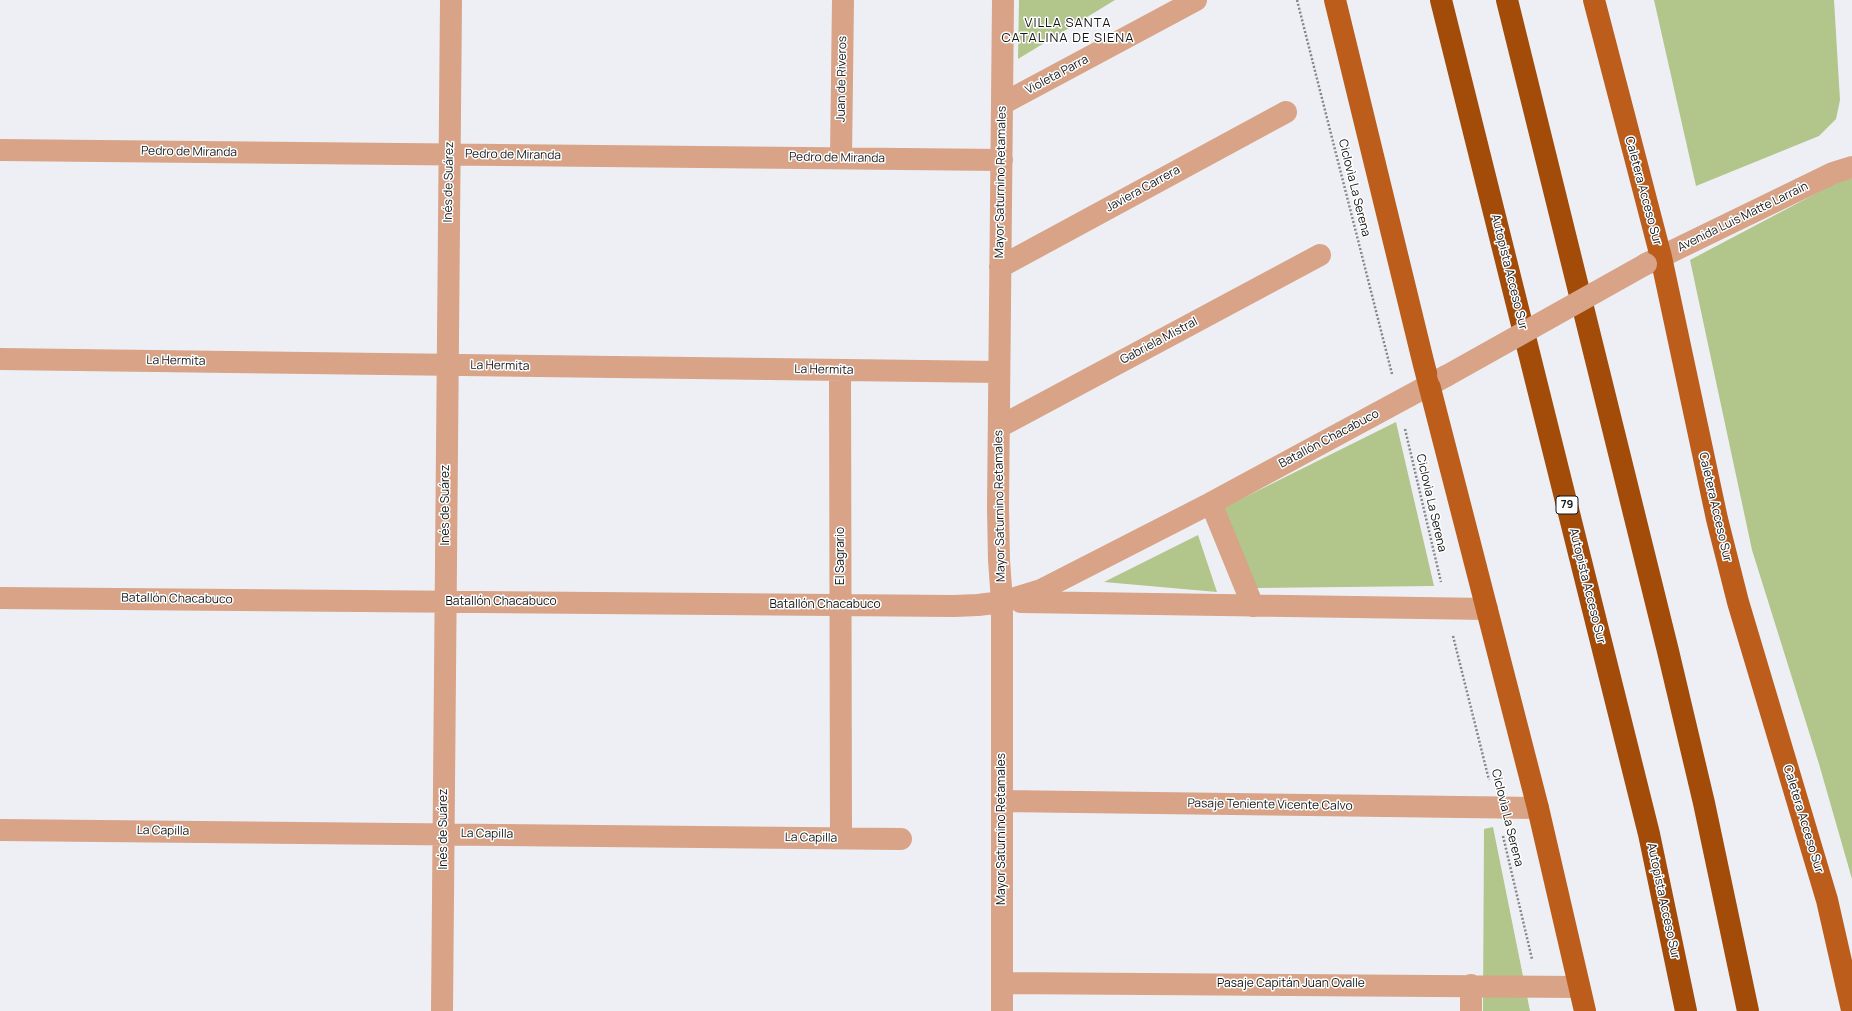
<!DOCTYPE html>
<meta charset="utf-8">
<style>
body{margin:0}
canvas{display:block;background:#edeff4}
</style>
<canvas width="1852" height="1011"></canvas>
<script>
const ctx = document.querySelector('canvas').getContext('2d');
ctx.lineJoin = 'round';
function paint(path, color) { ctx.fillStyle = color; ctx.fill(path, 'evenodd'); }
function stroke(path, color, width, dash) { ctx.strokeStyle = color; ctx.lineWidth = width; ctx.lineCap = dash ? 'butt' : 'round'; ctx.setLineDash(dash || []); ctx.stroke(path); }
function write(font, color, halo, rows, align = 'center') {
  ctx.font = font + ' Manrope,sans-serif'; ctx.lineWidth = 3; ctx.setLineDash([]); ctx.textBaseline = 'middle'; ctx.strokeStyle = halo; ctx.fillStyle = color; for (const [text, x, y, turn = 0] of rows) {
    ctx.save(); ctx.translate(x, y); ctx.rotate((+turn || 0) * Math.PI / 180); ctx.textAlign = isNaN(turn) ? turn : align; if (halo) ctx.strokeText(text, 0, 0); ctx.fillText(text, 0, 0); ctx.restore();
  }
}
const green = new Path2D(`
 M1019,0h96l-97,59z
 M1654,0h180l6,100 -4,19 -17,17 -123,50z
 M1849,176l3,3v700l-33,-115 -67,-214 -62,-290z
 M1396,422l38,164 -179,2 -36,-78z
 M1198,535l19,57 -113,-10z
 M1493,827l37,184h-47l1,-182z`);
const path = new Path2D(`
 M1297,0l95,374
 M1405,429l36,153
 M1453,636l36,144
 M1503,836l29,123`);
const minor = new Path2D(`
 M1002,104l194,-104
 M0,150l1002,10
 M841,158l2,-158
 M1646,264l187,-91 19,-6
 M1000,267l286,-155
 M0,359l999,13
 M840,370l1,468
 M999,427l321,-172
 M1211,503l42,103
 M0,598l954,8 24,-1 24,-3 39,-12 170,-87 235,-127
 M1021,602l466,7
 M1002,801l536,7
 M0,830l901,9
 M1002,983l577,4
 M442,1011l9,-1011
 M1002,1011v-409l-3,-42 -1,-52 5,-508
 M1471,1011v-26`);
const major = new Path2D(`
 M1335,0l88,361 115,447 47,203
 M1594,0l67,257 56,262 21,83 89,298 25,110`);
const highway = new Path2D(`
 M1441,0l208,834 37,177
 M1507,0l161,651 36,152 44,208`);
const minorBridge = new Path2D(`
 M1448,375l198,-111`);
const shields = [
 [1567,505,22]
];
const shieldNames = [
 ["79",1567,505]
];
const streetNames = [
 ["Violeta Parra",1057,75,-28],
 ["Juan de Riveros",842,79,-89],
 ["Pedro de Miranda",189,152,1],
 ["Pedro de Miranda",513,155,1],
 ["Pedro de Miranda",837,158,1],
 ["Inés de Suárez",449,182,-89],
 ["Mayor Saturnino Retamales",1001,182,-89],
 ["Ciclovìa La Serena",1354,188,76],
 ["Javiera Carrera",1143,189,-29],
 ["Caletera Acceso Sur",1643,191,75],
 ["Avenida Luis Matte Larraín",1743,217,-26],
 ["Autopista Acceso Sur",1509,272,76],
 ["Gabriela Mistral",1159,341,-28],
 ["La Hermita",176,361,1],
 ["La Hermita",500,366,1],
 ["La Hermita",824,370,1],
 ["Batallón Chacabuco",1329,439,-28],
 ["Ciclovìa La Serena",1431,503,77],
 ["Inés de Suárez",446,505,-90],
 ["Mayor Saturnino Retamales",1000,506,-91],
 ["Caletera Acceso Sur",1715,507,77],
 ["El Sagrario",841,556,-90],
 ["Autopista Acceso Sur",1587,586,76],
 ["Batallón Chacabuco",177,599,1],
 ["Batallón Chacabuco",501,602],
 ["Batallón Chacabuco",825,605],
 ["Pasaje Teniente Vicente Calvo",1270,805,1],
 ["Ciclovìa La Serena",1507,818,76],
 ["Caletera Acceso Sur",1803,819,73],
 ["Inés de Suárez",444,829,-90],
 ["Mayor Saturnino Retamales",1002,829,-90],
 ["La Capilla",163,831,1],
 ["La Capilla",487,834,1],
 ["La Capilla",811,838,1],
 ["Autopista Acceso Sur",1663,901,78],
 ["Pasaje Capitán Juan Ovalle",1291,984]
];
const neighbourhoodNames = [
 ["VILLA SANTA",1068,23],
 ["CATALINA DE SIENA",1068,38]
];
paint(green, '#b2c58b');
stroke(path, '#86878a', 2.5, [2, 2]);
stroke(minor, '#d8a386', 22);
stroke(major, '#bc5d1c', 22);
stroke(highway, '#a34c0a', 22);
stroke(minorBridge, '#d8a386', 22);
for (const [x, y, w] of shields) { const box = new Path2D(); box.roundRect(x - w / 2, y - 9, w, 18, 3); ctx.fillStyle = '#fff'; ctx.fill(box); stroke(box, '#131415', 1); }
write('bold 11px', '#131415', null, shieldNames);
write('12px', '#131415', '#fff', streetNames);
ctx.letterSpacing = '1px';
write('13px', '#131415', '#fff', neighbourhoodNames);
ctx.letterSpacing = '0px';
</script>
